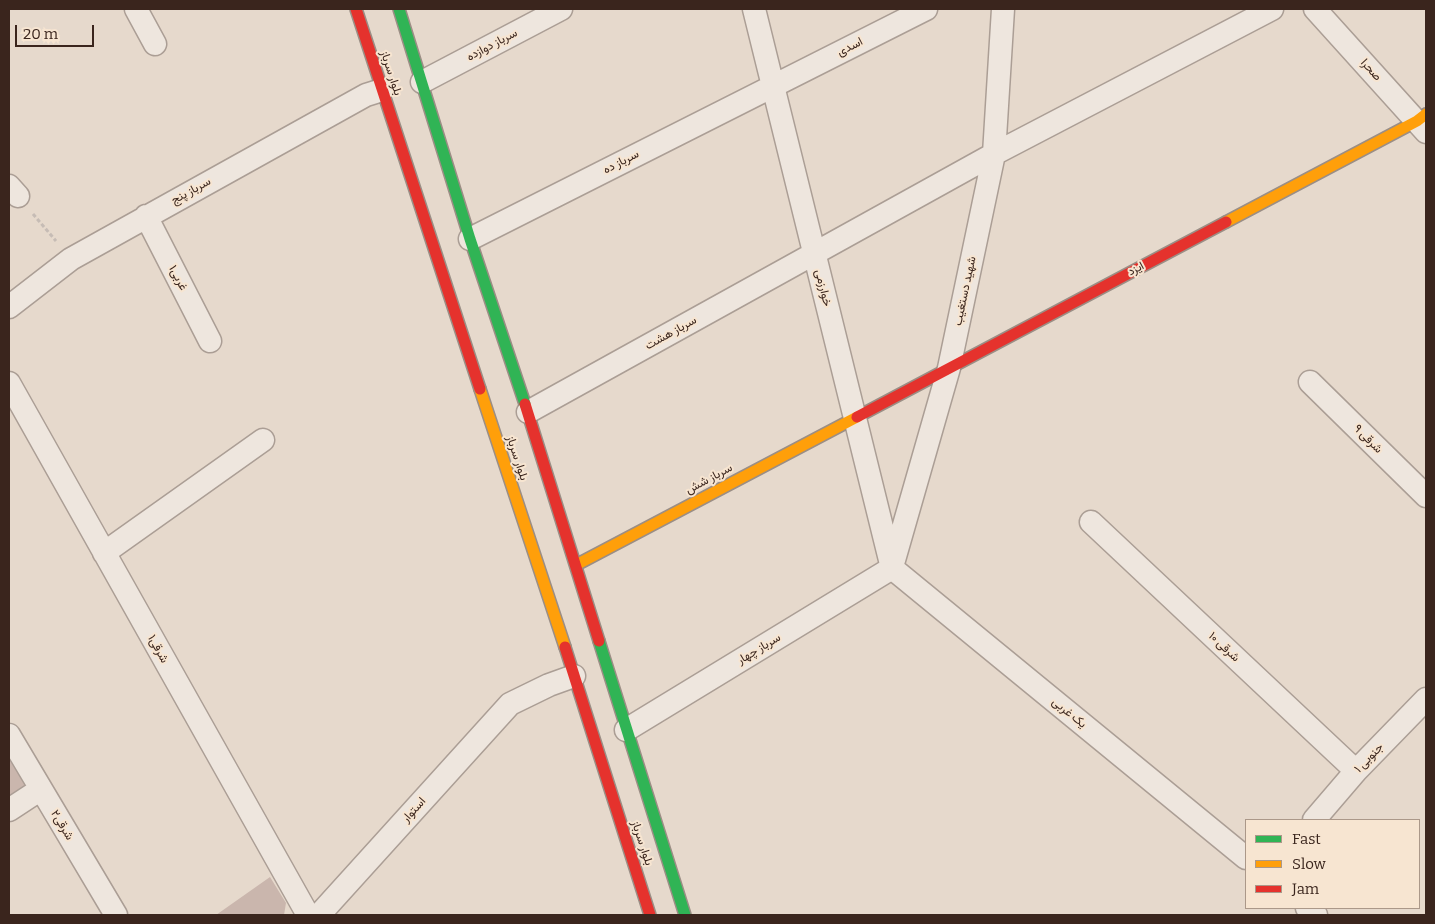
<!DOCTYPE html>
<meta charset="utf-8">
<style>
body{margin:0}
#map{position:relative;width:1435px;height:924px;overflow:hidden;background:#e6d9cc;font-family:Bitter,serif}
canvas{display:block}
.frame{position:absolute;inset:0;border:10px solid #3a251d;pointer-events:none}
.legend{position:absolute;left:1245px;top:819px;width:175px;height:90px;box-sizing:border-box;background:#f7e5d1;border:1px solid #ab9889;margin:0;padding:6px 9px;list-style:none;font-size:15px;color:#3a251d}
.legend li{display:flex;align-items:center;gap:10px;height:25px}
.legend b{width:25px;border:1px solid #ab9889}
.scale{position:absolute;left:15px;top:25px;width:79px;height:22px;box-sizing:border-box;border:2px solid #3a251d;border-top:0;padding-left:6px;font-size:15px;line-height:18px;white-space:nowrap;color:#3a251d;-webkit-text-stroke:4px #f7e5d1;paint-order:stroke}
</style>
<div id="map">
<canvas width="1435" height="924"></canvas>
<div class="frame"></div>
<ul class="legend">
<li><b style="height:6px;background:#30b455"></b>Fast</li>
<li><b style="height:6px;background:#ff9f0a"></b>Slow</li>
<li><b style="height:6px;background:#e5322d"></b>Jam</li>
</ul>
<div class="scale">20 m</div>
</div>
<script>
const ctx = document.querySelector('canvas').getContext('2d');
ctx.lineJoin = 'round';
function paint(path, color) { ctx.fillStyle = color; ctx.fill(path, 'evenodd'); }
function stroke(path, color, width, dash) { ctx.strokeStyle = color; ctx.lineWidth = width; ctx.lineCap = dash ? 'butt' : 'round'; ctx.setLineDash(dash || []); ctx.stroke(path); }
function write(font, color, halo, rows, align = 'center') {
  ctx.font = font + ' Bitter,Vazirmatn,serif'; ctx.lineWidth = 4; ctx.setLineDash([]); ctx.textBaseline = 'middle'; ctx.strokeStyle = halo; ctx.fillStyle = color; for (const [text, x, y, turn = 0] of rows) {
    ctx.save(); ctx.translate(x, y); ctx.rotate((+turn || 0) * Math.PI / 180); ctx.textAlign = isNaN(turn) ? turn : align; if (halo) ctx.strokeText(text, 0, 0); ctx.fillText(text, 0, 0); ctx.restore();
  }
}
const building = new Path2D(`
 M9,747l23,40 -23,21z
 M270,877l16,26 -2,12h-68z`);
const path = new Path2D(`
 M33,214l23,27`);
const street = new Path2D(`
 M136,9l19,35
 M754,9l138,559
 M1315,9l111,123
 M422,82l139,-73
 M9,186l9,10
 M146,216l64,125
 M470,239l456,-230
 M9,307l62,-48 295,-164 16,-5
 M1310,382l116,114
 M9,383l299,532
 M528,412l466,-258 278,-145
 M1091,522l265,249
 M104,553l159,-113
 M892,567l57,-199 45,-214 9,-145
 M892,568l354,290
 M626,730l266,-162
 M9,735l107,180
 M9,810l32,-21
 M1314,820l42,-49 70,-72
 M1307,908l9,7
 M319,915l191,-211 39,-19 25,-9`);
const fast = new Path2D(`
 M399,9l71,230 55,165
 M599,641l86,274`);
const slow = new Path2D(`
 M1226,222l191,-101 9,-7
 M480,389l85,258
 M576,565l281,-148`);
const jam = new Path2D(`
 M356,9l124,380
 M525,404l74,237
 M857,417l369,-195
 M565,647l85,268`);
const streetNames = [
 ["سرباز دوازده",492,45,-28],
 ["اسدی",850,47,-27],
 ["صحرا",1371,70,48],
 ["بلوار سرباز",391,73,72],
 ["سرباز ده",621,162,-27],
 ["سرباز پنج",191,191,-29],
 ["ایزد",1136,269,-28],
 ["غربی۱",178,278,62],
 ["خوارزمی",823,288,76],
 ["شهید دستغیب",965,291,-78],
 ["سرباز هشت",671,333,-29],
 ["شرقی ۹",1368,439,45],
 ["بلوار سرباز",517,458,72],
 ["سرباز شش",709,479,-28],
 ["شرقی ۱۰",1224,647,43],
 ["شرقی۱",158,649,61],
 ["سرباز چهار",759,649,-31],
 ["یک غربی",1069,713,39],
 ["جنوبی ۱",1369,758,-46],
 ["استوار",414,810,-48],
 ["شرقی۲",62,825,59],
 ["بلوار سرباز",642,843,72]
];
paint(building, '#cab6ad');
stroke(street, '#ab9e95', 25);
stroke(fast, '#9b8e85', 14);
stroke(slow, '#9b8e85', 14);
stroke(jam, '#9b8e85', 14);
stroke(path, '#c6bcb5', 3, [4, 2.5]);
stroke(street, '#eee6de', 22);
stroke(fast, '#30b455', 11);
stroke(slow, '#ff9f0a', 11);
stroke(jam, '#e5322d', 11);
write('12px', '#3a251d', '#f7e5d1', streetNames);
</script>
